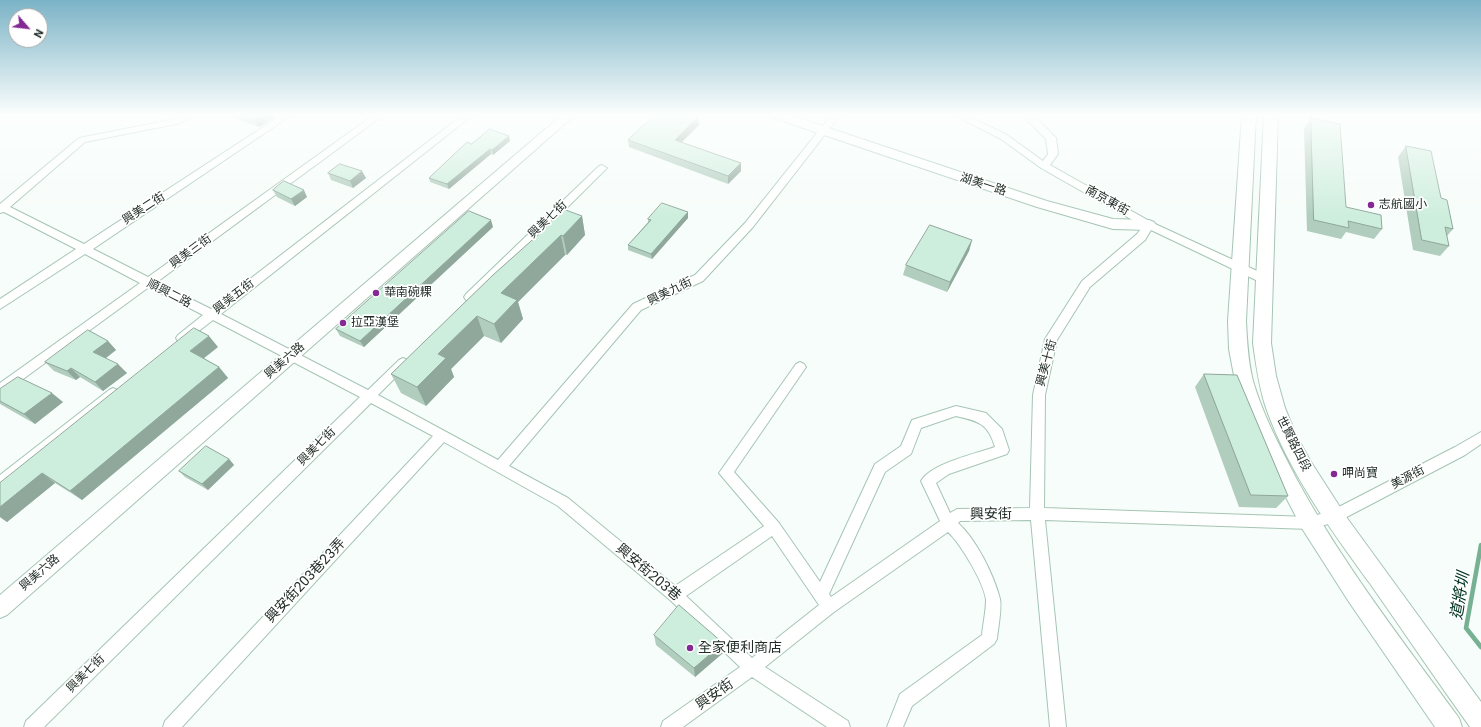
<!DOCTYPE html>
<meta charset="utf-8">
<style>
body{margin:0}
#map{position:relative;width:1481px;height:727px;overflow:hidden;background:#f7fdfa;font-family:Roboto,sans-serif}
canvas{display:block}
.north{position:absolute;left:8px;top:8px;width:40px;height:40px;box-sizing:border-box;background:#fff;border:1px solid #a5aaa8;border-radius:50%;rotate:118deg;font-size:11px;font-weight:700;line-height:16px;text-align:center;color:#1f2b25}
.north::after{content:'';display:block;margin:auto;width:14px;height:18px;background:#842994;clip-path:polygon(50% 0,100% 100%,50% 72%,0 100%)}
</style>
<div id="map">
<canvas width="1481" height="727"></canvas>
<div class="north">N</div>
</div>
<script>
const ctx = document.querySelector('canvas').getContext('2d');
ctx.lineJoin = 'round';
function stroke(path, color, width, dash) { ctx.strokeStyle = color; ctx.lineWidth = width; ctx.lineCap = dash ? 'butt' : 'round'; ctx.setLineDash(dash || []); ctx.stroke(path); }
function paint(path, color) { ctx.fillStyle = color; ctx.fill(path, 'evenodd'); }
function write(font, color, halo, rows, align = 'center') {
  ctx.font = font + ' Roboto,"Noto Sans TC",sans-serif'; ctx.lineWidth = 3.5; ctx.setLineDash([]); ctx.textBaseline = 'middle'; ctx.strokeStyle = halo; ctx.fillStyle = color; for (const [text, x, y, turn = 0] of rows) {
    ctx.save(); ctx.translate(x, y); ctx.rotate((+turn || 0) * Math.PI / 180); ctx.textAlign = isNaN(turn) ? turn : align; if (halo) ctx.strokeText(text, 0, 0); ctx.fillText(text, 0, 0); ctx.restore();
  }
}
const stream = new Path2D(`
 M1481,545l-15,83 15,19`);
const street = new Path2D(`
 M183,114h10l-12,9 -96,19 -75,65 74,37 199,-130h10l-200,135 55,28 227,-163h10l-228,168 54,27 253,-195h10l-253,200 147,76 31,-30 4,-2 4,2 2,3 -2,3 -29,29 120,65 135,-156 62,-29 50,-52 87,-109h9l-88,113 -50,54 -62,29 -132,156 59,32 107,88 89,-60 -45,-53 77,-109 4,-2 4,2 2,3 -2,3 -70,102 45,51 41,59 55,-118 26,-18 11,-26 44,-14 26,6 4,1 16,16 7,21 -2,4 -58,20 -13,9 14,30 7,-4 73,-1 3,-113 12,-56 37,-58 55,-47 6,-8 -102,-58 -40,-29 -49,-25h12l43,21 36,26 5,-7 -2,-15 -20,-20 -2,-5h9l23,24 2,16 -8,11 103,58 115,53 1,3 -1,3h-8l-109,-52 -6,10 -55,47 -33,53 -12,55 -1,113 266,9 21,-6 124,-64 26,-15v12l-16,11 -126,66 -29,8 -265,-9 21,207h-16l-19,-207 -71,1 -2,2c18,16 36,52 42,76 2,9 -2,29 -3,40l-3,5 -82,62 -9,21h-16l13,-33 82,-59c1,-11 4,-24 4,-35 -2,-17 -25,-56 -38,-68l-114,80 -69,55 83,54 2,6h-23l-75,-50 -69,50h-22l2,-6 77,-54 -70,-67 -112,-94 -114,-64 -262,285h-19l2,-6 268,-285 -62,-33 -327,324h-20l2,-6 334,-324 -147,-77 -27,21 -4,1 -4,-1 -2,-3 2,-3 25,-20 -54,-28 -145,106 -4,2v-12l140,-100 -55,-29 -85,55v-10l76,-50 -72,-37 -4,1v-9l79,-66 96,-19zM956,416c22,5 32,7 39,31 -18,6 -65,17 -74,34l19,40 -109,76 -2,-3 56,-122 26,-18 10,-26zM772,536l47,69 -67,53 -66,-62z
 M602,165l5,3 -2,2 -131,130h-8l-2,-3 2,-3 133,-128z
 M113,388l4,2 2,3 -2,3 -112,91 -5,2v-14l109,-85z`);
const secondary = new Path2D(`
 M563,114h13l-569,501 -7,3v-23z
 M769,114h18l260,87 66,18 36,1 5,2 2,3 -2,3 -5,2 -36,-1 -76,-22 -266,-90z`);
const primary = new Path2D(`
 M1242,114h14l-10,207c1,20 2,40 7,60 10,34 27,66 43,97 46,85 106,162 163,240l3,9h-27l-86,-125 -46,-72 -36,-69 -18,-39 -14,-41 -6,-32 -1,-28z
 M1264,114h14l-7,229 5,33 9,32 12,29 14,25 36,56 134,184v25h-11c-34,-47 -66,-95 -99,-142 -40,-55 -82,-112 -105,-177 -7,-21 -10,-43 -13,-65z`);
const wall = new Path2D(`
 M231,114h41l2,4 -15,9 -27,-10z
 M650,114h46l-2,2 5,9 -18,17 60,29 -13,13 -99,-37 -1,-7 22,-21 -1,-4z
 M1311,118l35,89 36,22 -8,10 -28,-7 -5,7 -34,-8 -3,-102z
 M510,141l-17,14 -2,-1 -42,35 -19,-7 -1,-4 42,-34z
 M1406,146l35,52 12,31 -6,7 2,10 -9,10 -27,-6 -15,-93z
 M328,173l38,5 -13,10 -22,-8z
 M273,190l34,7 -12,9 -18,-9z
 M688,212v6l-36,41 -24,-9v-5l20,-23v-3z
 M582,216l3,19 -18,20h-2l-47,47 5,17 -22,24 -17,-7 -33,33 3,8 -28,29 -25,-13 -10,-19z
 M493,227l-129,120 -24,-11 -4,-7z
 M972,240l-3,11 -22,41 -44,-17 3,-10z
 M108,341l8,9 -10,8 21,15 -24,18 -23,-14 -4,3 -22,-9 -9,-9z
 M218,347l-14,11 15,9 9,11 -146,122 -27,-17 -48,39 -7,-5v-34z
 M1204,374l84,122 -12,12 -37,-1 -44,-120z
 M0,389l63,13 -28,22 -35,-20z
 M229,459l5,6 -26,25 -23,-13 -6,-6z
 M654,635l69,18 -28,24 -39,-32z`);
const shadedWall = new Path2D(`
 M264,114h8l2,4 -15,9 -4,-7z
 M698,117l1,8 -23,23 -1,-8z
 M509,136l1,5 -17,14 -1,-5z
 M490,149l1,5 -42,35 -2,-5z
 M741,163v8l-13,13v-8z
 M362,171l4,7 -13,10 -3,-7z
 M304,190l3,7 -12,9 -4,-7z
 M688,212v6l-36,41 -1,-5z
 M582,216l3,19 -18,20 -4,-19z
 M491,220l2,7 -129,120 -4,-6z
 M561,235l4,20 -47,47 5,17 -22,24 -7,-19 7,-31z
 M972,240l-3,11 -22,41 3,-10z
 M477,316l7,20 -33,33 3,8 -28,29 -9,-19 21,-33z
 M209,336l9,11 -19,15 -9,-11z
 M108,341l8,9 -14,11 -9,-9z
 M118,364l9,9 -24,18 -8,-9z
 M219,367l9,11 -146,122 -12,-9z
 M71,368l9,9 -4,3 -9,-9z
 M52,393l11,9 -28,22 -11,-10z
 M229,459l5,6 -26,25 -6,-6z
 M42,473l13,10 -48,39 -7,-5v-10z
 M723,643v10l-28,24 -1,-9z`);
const building = new Path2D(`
 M239,114h25l-9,6z
 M650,114h40l8,3 -23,23 66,23 -13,13 -100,-36 25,-24 -4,-1z
 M1311,118l29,6 6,83 35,8 1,14 -34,-8 1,7 -35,-8z
 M490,129l19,7 -17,14 -2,-1 -43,35 -18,-6 38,-36 4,2z
 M1406,146l25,5 10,47 6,2 6,29 -8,-2 4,19 -27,-6z
 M340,164l22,7 -12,10 -22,-8z
 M284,181l20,9 -13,9 -18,-9z
 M662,203l26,9 -37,42 -23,-9 23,-25 -3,-1z
 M563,209l19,7 -19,20 -2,-1 -60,58 16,7 -23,24 -17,-8 -39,38 8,4 -29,29 -26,-13 102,-99 47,-42z
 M469,211l22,9 -131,121 -24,-12z
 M930,225l42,15 -22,42 -44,-17z
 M194,328l15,8 -19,15 29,16 -149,124 -28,-18 -42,34v-24z
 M88,330l20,11 -15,11 25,12 -23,18 -24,-14 -4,3 -22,-9z
 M1204,374l33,1 51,121 -37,-1z
 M18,377l34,16 -28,21 -24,-13v-12z
 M206,446l23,13 -27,25 -23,-13z
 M679,605l44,38 -29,25 -40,-33z`);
const markers = [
 [1371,205,4,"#842994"],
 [376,293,4,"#842994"],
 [343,323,4,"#842994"],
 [1334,474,4,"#842994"],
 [690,648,4,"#842994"]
];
const streetNames = [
 ["湖美一路",983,185,18],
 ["南京東街",1107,201,29],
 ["興美二街",144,209,-33],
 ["興美七街",548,220,-44],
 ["興美三街",191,252,-36],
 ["興美九街",670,292,-26],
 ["順興二路",169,294,27],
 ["興美五街",234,297,-38],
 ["興美六路",285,361,-41],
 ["興美十街",1047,363,-75],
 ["世賢路四段",1293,444,63],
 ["興美七街",317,447,-45],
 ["美源街",1408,478,-28],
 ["興美六路",40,573,-41],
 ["興美七街",86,674,-45]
];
const poiNames = [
 ["志航國小",1379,205],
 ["華南碗粿",384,293],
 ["拉亞漢堡",351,323],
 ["呷尚寶",1342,474]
];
const nearStreetnames = [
 ["興安街",991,515,-1],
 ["興安街203巷",648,573,40],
 ["興安街203巷23弄",306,581,-47],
 ["興安街",715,695,-35]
];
const nearPoinames = [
 ["全家便利商店",698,648]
];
const nearWaternames = [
 ["道將圳",1461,596,-81]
];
stroke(stream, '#77b194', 4.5);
stroke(street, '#a5c5b4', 2);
stroke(secondary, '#a5c5b4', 2);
stroke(primary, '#a5c5b4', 2);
paint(street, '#fff');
paint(secondary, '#fff');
paint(primary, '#fff');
paint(wall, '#b1cdbe');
paint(shadedWall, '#90a79b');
paint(building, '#ceeedd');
stroke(building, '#90a79b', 1);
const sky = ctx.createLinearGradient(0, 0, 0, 216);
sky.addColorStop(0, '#7bb3c6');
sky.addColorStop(0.53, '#fbfefd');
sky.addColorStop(1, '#fbfefd00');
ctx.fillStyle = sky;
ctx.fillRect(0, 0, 1481, 216);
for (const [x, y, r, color] of markers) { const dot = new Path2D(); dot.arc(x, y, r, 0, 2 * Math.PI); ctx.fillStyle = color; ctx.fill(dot); stroke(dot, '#fff', 1.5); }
write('12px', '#1f2b25', '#fff', streetNames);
write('12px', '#1f2b25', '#fff', poiNames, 'left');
write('14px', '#1f2b25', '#fff', nearStreetnames);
write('14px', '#1f2b25', '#fff', nearPoinames, 'left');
write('italic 16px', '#003320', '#fff', nearWaternames);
</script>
